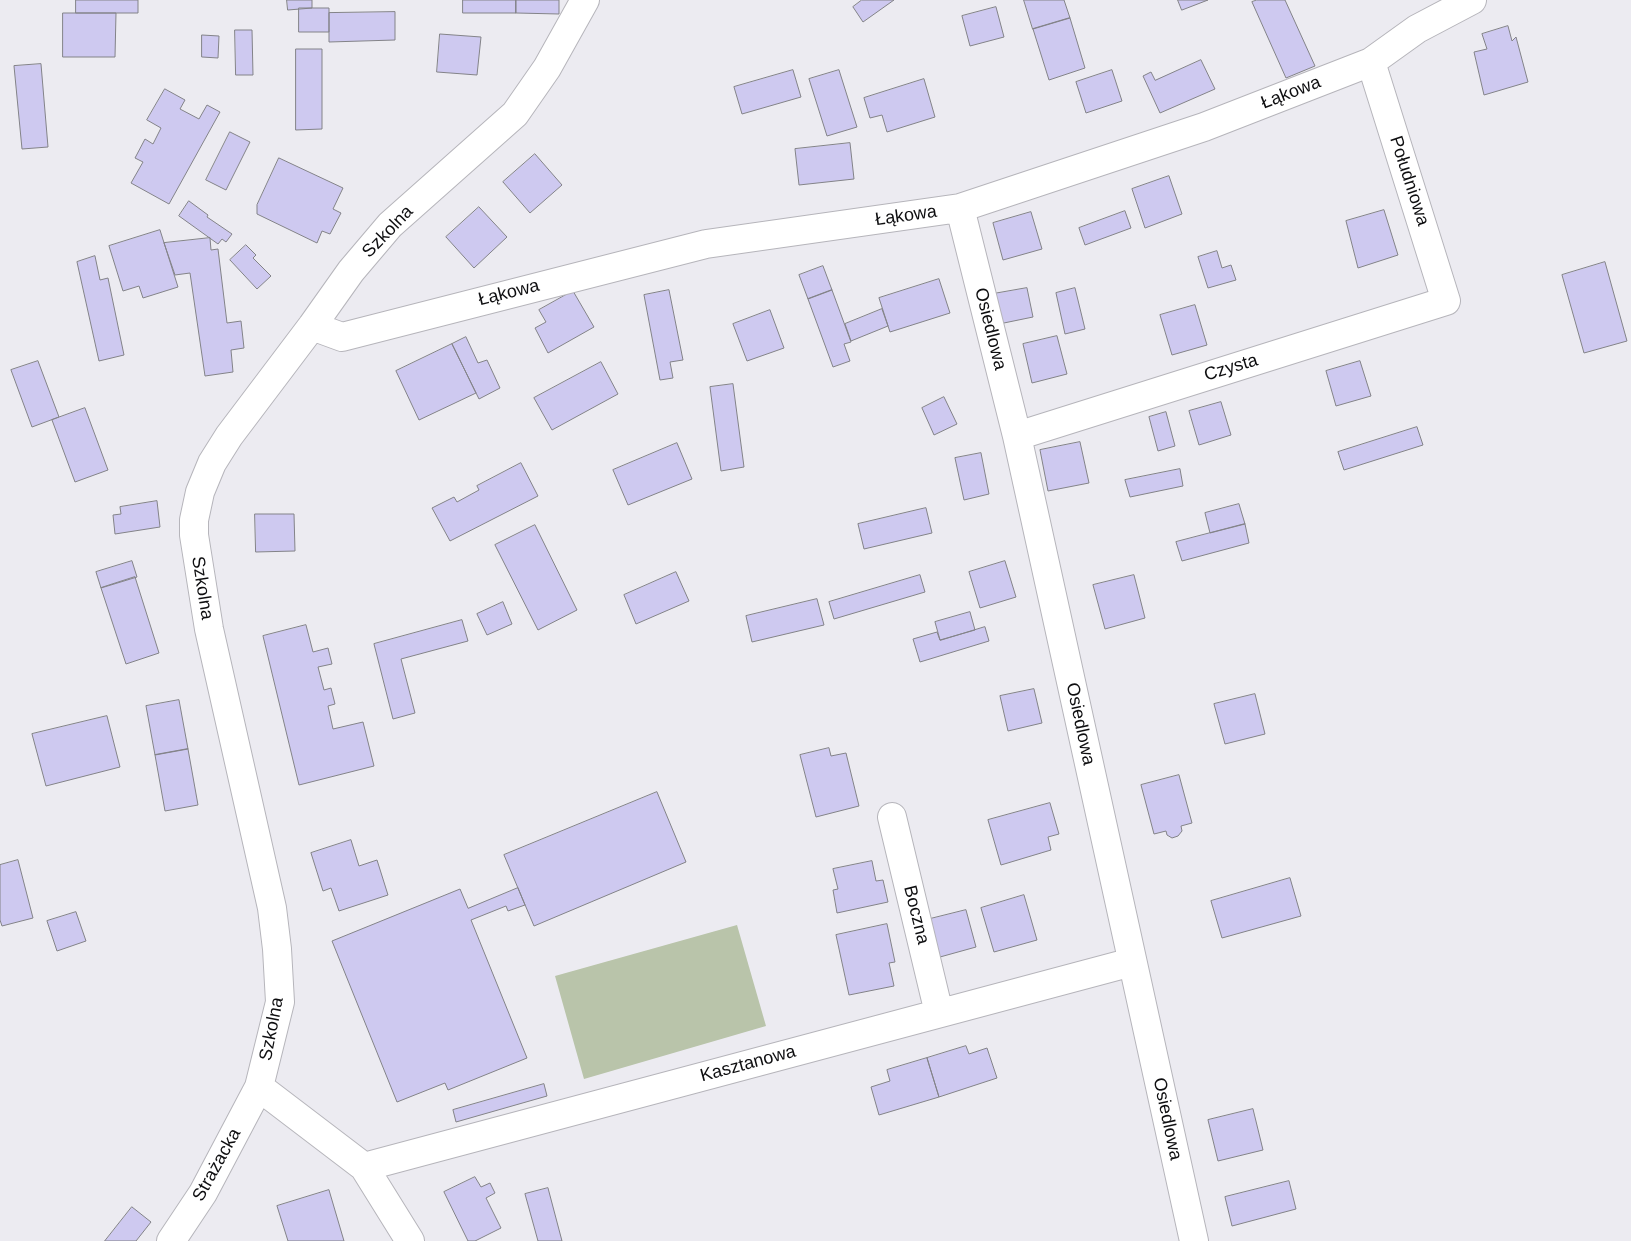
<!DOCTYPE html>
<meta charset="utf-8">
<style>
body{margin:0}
canvas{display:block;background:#ecebf1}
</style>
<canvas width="1631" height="1241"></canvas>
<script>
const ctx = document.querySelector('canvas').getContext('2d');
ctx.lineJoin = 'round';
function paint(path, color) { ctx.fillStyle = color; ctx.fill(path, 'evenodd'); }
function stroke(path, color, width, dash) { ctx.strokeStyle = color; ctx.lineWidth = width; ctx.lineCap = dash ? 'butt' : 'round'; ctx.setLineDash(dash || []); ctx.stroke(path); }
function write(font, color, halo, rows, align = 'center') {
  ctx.font = font + ' Arial,sans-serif'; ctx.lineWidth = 4.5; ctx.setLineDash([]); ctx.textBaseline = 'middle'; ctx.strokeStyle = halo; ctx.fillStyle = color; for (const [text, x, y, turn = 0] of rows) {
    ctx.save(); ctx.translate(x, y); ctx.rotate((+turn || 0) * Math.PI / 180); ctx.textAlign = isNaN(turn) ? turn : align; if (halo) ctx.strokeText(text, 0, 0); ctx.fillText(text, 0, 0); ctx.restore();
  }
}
const green = new Path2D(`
 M737,925l29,101 -182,53 -29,-103z`);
const building = new Path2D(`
 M76,0h62v13h-62z
 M287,0h25v8l-24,2z
 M463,0h53v13h-53z
 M516,0h43v14l-43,-1z
 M862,0h32l-31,22 -10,-15z
 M1024,0h40l6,18 -37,11z
 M1178,0h30l-26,10z
 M1257,0h28l30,66 -29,12 -34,-76z
 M996,7l8,30 -34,9 -8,-30z
 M299,8h30v24h-30z
 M395,12v28l-66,2v-29z
 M63,13h53l-1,44h-52z
 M1070,18l15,50 -36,12 -16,-51z
 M1508,26l4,15 4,-4 12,45 -44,13 -10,-43 13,-3 -5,-15z
 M235,30h17l1,45h-17z
 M440,34l41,3 -4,38 -40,-3z
 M202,35l17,1 -1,22 -16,-1z
 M296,49h26v80l-26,1z
 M1201,60l14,29 -55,24 -17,-37 8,-4 4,8z
 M41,64l7,83 -26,2 -8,-83z
 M793,70l8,27 -59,17 -8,-27z
 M839,70l18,57 -30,9 -18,-57z
 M1112,70l10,31 -36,12 -10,-31z
 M924,79l11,38 -48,15 -5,-17 -12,3 -6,-20z
 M165,89l20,11 -5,9 19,10 8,-14 13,7 -51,92 -38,-21 12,-21 -8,-4 10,-19 8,5 8,-16 -14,-8z
 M230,132l20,10 -24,48 -20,-10z
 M850,143l4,36 -55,6 -4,-36z
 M535,154l27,31 -32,28 -27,-31z
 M279,158l64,30 -10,21 8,4 -11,21 -8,-3 -5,12 -60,-29v-9z
 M1169,176l13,38 -37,14 -13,-39z
 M189,201l19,14 -1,2 25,17 -6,8 -4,-3 -4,5 -39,-28z
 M479,207l28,30 -33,31 -28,-31z
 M1384,210l14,45 -40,13 -12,-47z
 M1125,211l6,17 -46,17 -6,-17z
 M1031,212l11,37 -39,11 -10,-37z
 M160,230l18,57 -35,11 -4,-12 -16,5 -14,-45z
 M210,238l1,12 7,-1 9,74 14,-2 3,27 -13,2 2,22 -28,4 -15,-103 -15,2 -11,-32z
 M246,245l10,10 -3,3 18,18 -14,13 -27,-29z
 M1217,251l5,17 9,-3 5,15 -28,8 -10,-31z
 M95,256l5,24 8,-2 16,77 -25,6 -22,-99z
 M1605,262l22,79 -43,12 -22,-78z
 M823,266l9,24 -24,9 -9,-24z
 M939,279l11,34 -60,19 -11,-34z
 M1027,288l6,29 -34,7 -6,-30z
 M1075,288l10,41 -20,5 -9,-41z
 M669,290l14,70 -13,2 3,16 -13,2 -16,-85z
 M832,290l19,52 -7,2 6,17 -17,6 -25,-68z
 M573,291l21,36 -46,26 -13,-25 11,-6 -7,-12z
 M1195,305l12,40 -35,10 -12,-40z
 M882,309l6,17 -37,15 -6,-17z
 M770,310l14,38 -37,13 -14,-37z
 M1057,336l10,38 -35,9 -9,-39z
 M466,337l12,26 9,-3 13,28 -21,11 -27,-55z
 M452,344l24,49 -57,27 -23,-49z
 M38,361l21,56 -27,10 -21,-57z
 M1360,361l11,35 -35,10 -10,-35z
 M601,362l17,32 -66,36 -18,-32z
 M733,384l11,83 -23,4 -11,-84z
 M944,397l13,27 -23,11 -12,-27z
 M1221,402l10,33 -32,10 -10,-34z
 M85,408l23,62 -33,12 -23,-62z
 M1166,412l9,34 -17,5 -9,-34z
 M1417,427l6,18 -79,25 -6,-18z
 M1080,442l9,41 -41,8 -8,-41z
 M677,443l15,36 -64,26 -15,-35z
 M981,453l8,41 -25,6 -9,-42z
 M521,463l17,33 -88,45 -18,-33 22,-11 3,5 22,-12 -2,-4z
 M1180,469l3,17 -53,11 -5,-17z
 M157,501l3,26 -45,7 -2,-19 8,-1 -1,-7z
 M1239,504l6,20 -35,9 -5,-20z
 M926,508l6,25 -68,16 -6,-25z
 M255,514h39l1,37 -39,1z
 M1245,524l4,19 -67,18 -6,-19z
 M535,525l42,85 -39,20 -43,-85z
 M132,561l5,16 -36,11 -5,-16z
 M1005,561l11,36 -36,11 -11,-36z
 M676,572l13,29 -53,23 -12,-29z
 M920,575l5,17 -91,27 -5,-17z
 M1134,575l11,43 -40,11 -12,-44z
 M135,577l24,76 -33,11 -25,-76z
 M817,599l7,26 -72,17 -6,-26z
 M503,602l9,22 -25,11 -10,-21z
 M970,612l5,18 -35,10 -5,-18z
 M462,620l6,21 -67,18 14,54 -22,6 -19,-75z
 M306,625l7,27 15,-4 4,16 -14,3 6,23 7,-2 4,16 -7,2 5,23 30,-7 11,44 -75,19 -36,-149z
 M985,627l4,14 -69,21 -7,-23 24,-7 3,8z
 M1034,689l8,34 -34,8 -8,-35z
 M1255,694l10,40 -40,10 -11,-40z
 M179,700l9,49 -33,6 -9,-49z
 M107,716l13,51 -74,19 -14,-52z
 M829,748l2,8 15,-3 13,53 -43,11 -16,-62z
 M188,749l10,56 -33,6 -10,-56z
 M1179,775l13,48 -11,3 1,5 -4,5 -6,2 -5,-3 -1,-4 -12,3 -13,-49z
 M657,792l29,70 -152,64 -30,-71z
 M1050,803l9,31 -11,3 3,13 -50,15 -13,-45z
 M351,840l8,26 18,-6 11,35 -49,16 -8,-23 -8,3 -12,-38z
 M18,860l15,58 -31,8 -2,-6v-55z
 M872,861l4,20 7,-1 5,22 -51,11 -4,-23 5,-1 -5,-20z
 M1290,878l11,38 -79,22 -11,-37z
 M518,888l7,17 -17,6 -2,-5 -35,14 56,138 -79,32 -3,-7 -48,19 -65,-161 128,-52 8,19z
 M1024,895l13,45 -43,12 -13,-44z
 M966,910l10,37 -36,10 -10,-38z
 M76,912l10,29 -29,10 -10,-30z
 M887,924l8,38 -6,1 5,23 -45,9 -13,-60z
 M966,1046l3,8 18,-6 10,30 -58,19 -12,-39z
 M927,1058l12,39 -60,18 -8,-28 19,-6 -3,-11z
 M544,1084l3,12 -91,26 -3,-12z
 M1253,1109l10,41 -45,11 -10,-41z
 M475,1177l6,10 9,-4 5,10 -9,5 15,30 -26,13h-7l-24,-49z
 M1289,1181l7,28 -64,17 -7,-29z
 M548,1188l14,53h-24l-13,-47z
 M329,1190l15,51h-56l-11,-35z
 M132,1207l19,15 -15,19h-31z`);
const minor = new Path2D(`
 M960,208l57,228 177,805
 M312,326l30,11 364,-93 254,-36 244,-81 167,-65 46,-33 55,-29
 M1017,436l429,-135 -75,-239
 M892,817l47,196
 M259,1087l105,80 46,74
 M364,1167l768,-205
 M171,1241l32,-48 56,-106 21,-85 -3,-53 -5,-41 -63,-279 -15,-94v-15l6,-28 12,-29 17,-27 83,-110 39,-55 39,-46 125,-111 32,-46 38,-68`);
const streetNames = [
 ["Łąkowa",1291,93,-21],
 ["Południowa",1409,181,72],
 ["Łąkowa",906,216,-8],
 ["Szkolna",388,232,-46],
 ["Łąkowa",509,293,-14],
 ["Osiedlowa",990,329,76],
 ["Czysta",1231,368,-17],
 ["Szkolna",202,588,81],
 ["Osiedlowa",1080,724,78],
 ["Boczna",916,915,76],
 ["Szkolna",272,1029,-79],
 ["Kasztanowa",748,1064,-15],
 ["Osiedlowa",1167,1119,78],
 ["Strażacka",217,1165,-61]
];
paint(green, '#b9c4aa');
paint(building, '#cec9f0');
stroke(building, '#838388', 1);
stroke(minor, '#b6b5bb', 30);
stroke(minor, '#fff', 28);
write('18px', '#0e0e10', '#fff', streetNames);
</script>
